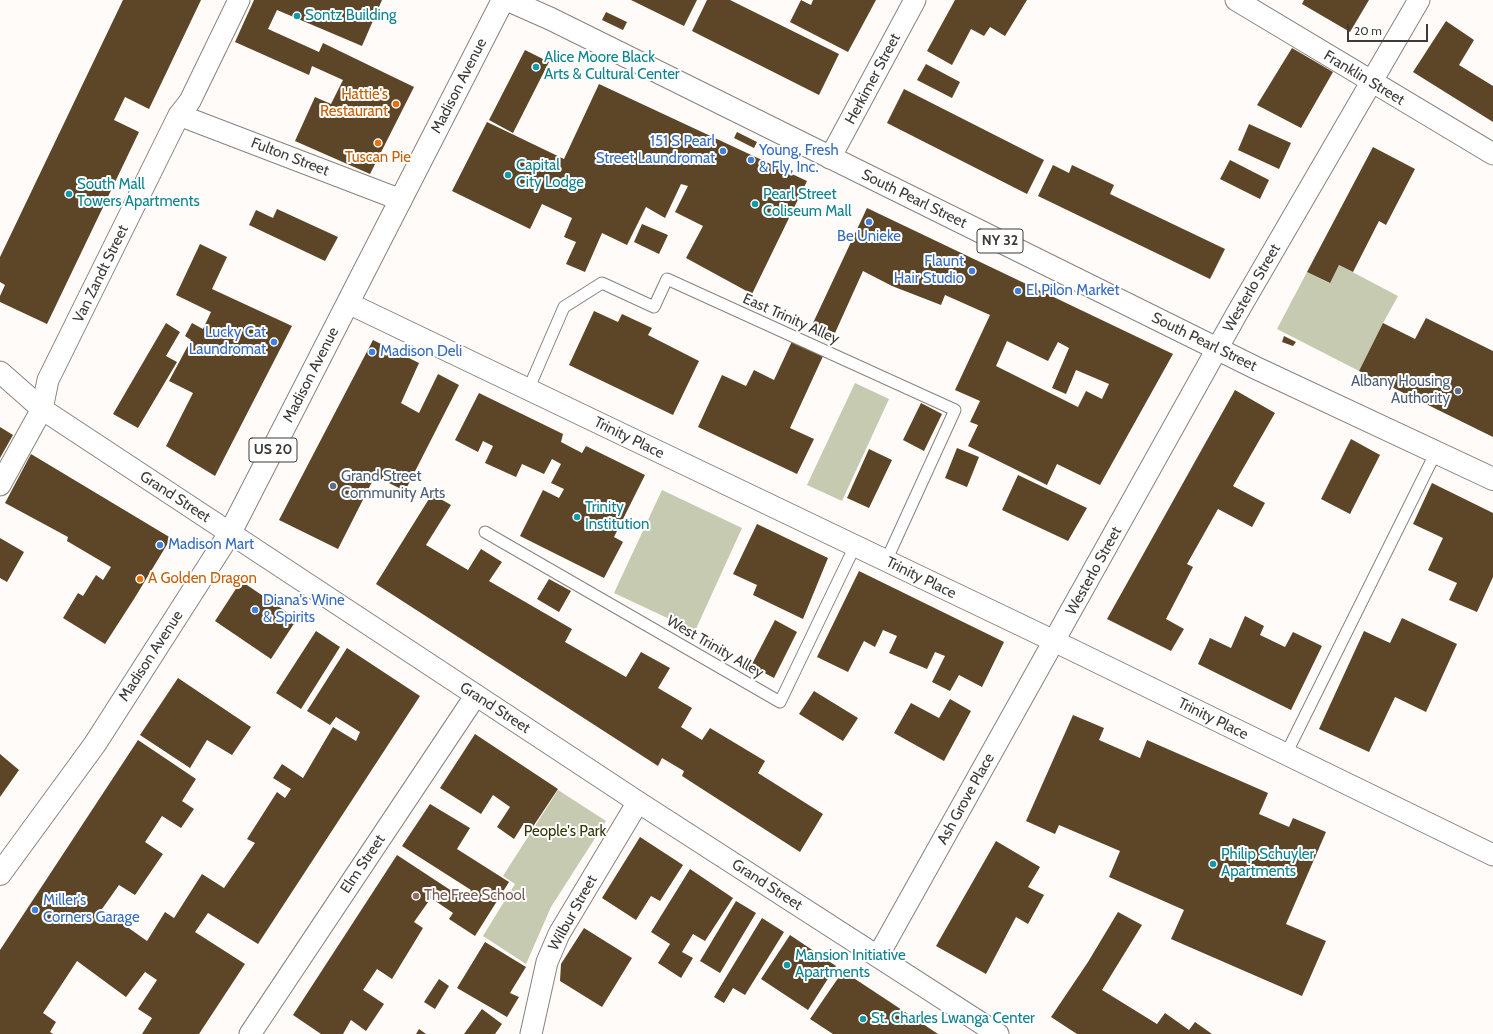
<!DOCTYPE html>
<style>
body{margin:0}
#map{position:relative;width:1493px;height:1034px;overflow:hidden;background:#fefbf8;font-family:Cabin,sans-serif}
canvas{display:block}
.scale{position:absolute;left:1347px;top:24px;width:81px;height:18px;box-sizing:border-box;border:2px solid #3d3b39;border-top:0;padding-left:5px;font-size:12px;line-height:14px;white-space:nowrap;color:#3d3b39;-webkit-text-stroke:3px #fff;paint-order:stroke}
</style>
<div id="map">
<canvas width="1493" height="1034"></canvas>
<div class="scale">20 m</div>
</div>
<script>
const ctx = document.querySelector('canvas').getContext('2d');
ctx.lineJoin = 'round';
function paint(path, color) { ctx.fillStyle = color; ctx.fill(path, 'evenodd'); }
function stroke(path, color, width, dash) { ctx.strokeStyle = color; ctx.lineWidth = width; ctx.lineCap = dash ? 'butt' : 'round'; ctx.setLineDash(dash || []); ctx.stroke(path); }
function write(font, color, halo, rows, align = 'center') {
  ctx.font = font + ' Cabin,sans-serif'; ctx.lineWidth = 4; ctx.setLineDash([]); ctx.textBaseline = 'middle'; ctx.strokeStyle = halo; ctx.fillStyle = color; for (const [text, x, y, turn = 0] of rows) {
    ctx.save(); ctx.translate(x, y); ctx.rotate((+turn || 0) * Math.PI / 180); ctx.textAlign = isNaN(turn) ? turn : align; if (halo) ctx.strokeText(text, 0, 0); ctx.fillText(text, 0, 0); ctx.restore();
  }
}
const green = new Path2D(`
 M1339,265l59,31 -15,27 -24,48 -82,-42 30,-57 22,11z
 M855,383l34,16 -47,102 -35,-16z
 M662,490l80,38 -47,103 -81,-38z
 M558,790l48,31 -55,86 -25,57 -43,-28 32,-52 -12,-8z`);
const building = new Path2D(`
 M123,0h78l-52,109 -24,-12 -11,23 25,12 -92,192 -47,-22v-6l5,-11 -5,-3v-25z
 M254,0h128l-20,46 -85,-36 -9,19 51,23 4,-9 91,44 -44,87 -75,-33 20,-44 16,7 12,-24 -31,-14 -3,9 -74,-33z
 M631,0h66l-13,26z
 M707,0h23l109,54 -20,41 -127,-64z
 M801,0l10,5 2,-5h63l-28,52 -58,-30z
 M955,0h72l-22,36 -15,-9 -6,9 -13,-7 -19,36 -25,-14z
 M1304,0h65l-19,32 -48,-28z
 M606,12l21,10 -4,8 -21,-10z
 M1446,21l28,19 -15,25 34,21v36l-80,-50z
 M1292,48l41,24 -32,56 -44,-23z
 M525,50l24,12 -36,71 -24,-13z
 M926,64l34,18 -8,16 -35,-18z
 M599,84l208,97 -55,113 -66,-36 17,-32 -28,-14 13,-26 -7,-2 -16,34 -19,-11 -19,38 -25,-12 -17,39 -19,-8 10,-22 -12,-5 8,-19 -30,-14 -12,25 -78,-38 35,-69 77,37z
 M904,89l140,71 -17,34 -140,-71z
 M1249,124l42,19 -12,26 -41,-19z
 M737,132l20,10 -3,6 -20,-10z
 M1373,147l42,22 -29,56 -7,-4 -26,51 -14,-7 -9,18 -23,-11z
 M1230,160l39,20 -9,19 -40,-20z
 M1053,165l16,8 3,-8 42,20 -4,9 115,55 -15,30 -172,-83z
 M867,208l306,146 -73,131 -43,-21 -10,21 -79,-39 10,-21 -8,-3 10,-21 -25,-11 35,-75 -45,-20 -4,10 -49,-19 -29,-15 -28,62 -22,-10zM1007,341l41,20 10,-19 11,6 -17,40 14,6 10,-24 33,14 -7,15 -16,-8 -8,16 -82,-41z
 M277,209l61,28 -13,24 -76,-36 7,-15 17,8z
 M642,224l26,11 -9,19 -25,-12z
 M200,244l27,13 -15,32 80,37 -77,150 -49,-30 27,-53 -24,-12 22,-41 -6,-4 7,-13 11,6 8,-17 -35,-17z
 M594,311l24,11 4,-8 30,14 -4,7 51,26 -26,54 -104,-50z
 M1426,318l67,33v86l-134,-66 24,-48 32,16z
 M166,323l14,9 -14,24 11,6 -39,66 -25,-14z
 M1284,336l12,6 -3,4 -11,-4z
 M793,339l31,15 -34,74 24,11 -17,35 -99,-47 24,-52 24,11 8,-16 20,10z
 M373,340l46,23 -18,40 18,10 19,-39 21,11 -54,106 -30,-15 -37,73 -59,-29z
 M1235,390l40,23 -42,73 32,17 -13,24 -34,-18 -31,55 6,3 -27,52 18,10 -13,22 -64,-32z
 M479,393l84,41 -2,8 21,11 4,-7 59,29 -31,62 9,5 -19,36 -84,-42 23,-46 16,8 5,-9 -13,-6 10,-19 -9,-5 -8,15 -22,-10 -6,13 -31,-14 8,-17 -10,-5 -5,11 -23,-12z
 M921,403l21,11 -18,37 -21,-11z
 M0,427l13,8 -13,23z
 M1351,439l29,16 -30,59 -29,-15z
 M957,448l22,9 -12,30 -22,-9z
 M869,449l23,11 -23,48 -22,-10z
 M31,454l140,84 -37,61 -29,45 -42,-26 15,-25 5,3 13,-21 7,5 8,-13 -44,-26 1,-4 -63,-34z
 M1018,475l69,33 -19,33 -66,-31z
 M1432,483l61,30v64l-16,35 -28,-12 8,-17 -29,-13 15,-32 -30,-14z
 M432,494l19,11 -25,40 42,25 13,-21 21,13 -13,19 83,48 -7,13 61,35 15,-25 29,16 -12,20 34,20 -11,19 21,13 8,-12 55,33 -7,12 65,41 -23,38 -118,-76 2,-5 -22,-13 -4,8 -282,-182z
 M757,524l71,34 -25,61 -50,-24 4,-10 -24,-11z
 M0,538l24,14 -17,30 -7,-4z
 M859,571l145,71 -22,45 -23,-12 -9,16 -18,-9 13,-26 -10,-4 -8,17 -38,-16 8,-17 -14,-6 -8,17 -11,-6 -16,31 -31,-15z
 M549,579l22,12 -12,21 -22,-13z
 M241,581l56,38 -26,40 -56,-38z
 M1245,616l19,10 -4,9 25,12 8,-15 29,14 -31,64 -93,-46 12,-26 21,10z
 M1402,618l55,26 -31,68 -31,-15 -26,55 -50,-23 45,-98 26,12z
 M775,620l22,12 -23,46 -23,-12z
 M316,631l24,16 -39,62 -25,-16z
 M347,648l73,48 -162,248 -50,-31 -13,19 50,32 -46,70h-57l10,-16 -14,-9 19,-29 -12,-8 -19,25 -49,-36 -34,52 13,9 -6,10 3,2h-53v-84l138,-210 58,39 -14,22 12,8 -13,19 -19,-12 -17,26 18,12 -28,41 -16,-10 -17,24 45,32 18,-29 9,6 28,-44 22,14 31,-45 -8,-4 30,-47 8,6 6,-9 -18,-11 9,-14 21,14 30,-51 23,14 4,-9 -24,-15 -6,8 -23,-14z
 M178,678l73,49 -19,28 -25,-15 -17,28 -50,-33z
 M814,691l44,27 -15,23 -44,-27z
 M950,699l21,12 -27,50 -50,-28 17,-30 28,15z
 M1073,715l31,13 -5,12 41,18 7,-18 121,53 -9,21 30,13 4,-9 33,14 -40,92 40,17 -24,55 -131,-57 13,-29 -75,-33 11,-26 -61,-26 -4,9 -29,-13z
 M475,734l83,55 -26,39 -8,-5 -10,16 -17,-12 13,-20 -17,-12 -12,19 -41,-26z
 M0,754l19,16 -19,27z
 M430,804l40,24 -13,21 52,33 -34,54 -26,-17 4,-6 -22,-15 -17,24 9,6 -31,51 -15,-10 -14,21 21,14 -18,27 -15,-11 -8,14h-22l-28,-19 104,-160 67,44 7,-9 -69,-44z
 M640,837l43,28 -23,36 -9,-5 -15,24 -34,-22z
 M996,841l44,26 -12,20 16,8 -16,29 -12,-7 -30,57 -50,-28z
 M690,869l43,29 -28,43 -12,-7 -11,18 11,6 -12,20 -23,-15 12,-19 -19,-12z
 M736,901l20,12 -36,60 -20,-12z
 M1118,912l24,13 -40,65 55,34 8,-11 24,17 6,-8 17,12h-135l-26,-17 37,-55z
 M762,918l22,14 -39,63 -12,-7 -9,15 -10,-6z
 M584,928l48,30 -30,49 -42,-26 1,-17z
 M790,935l46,31 -28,44 -47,-31z
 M485,942l41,25 -16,26 9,4 -12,20 -50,-29z
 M843,971l50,33 45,30h-105l-23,-15z
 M439,979l10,7 -14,23 -11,-7z
 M482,1009l20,15 -7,10h-31z
 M419,1029l7,5h-10z`);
const lane = new Path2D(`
 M528,390l36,-83 38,-24 52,24 13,-28 288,131 -69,151
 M485,532l295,170 75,-156
 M1286,754l150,-302`);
const street = new Path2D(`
 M1236,0l257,154
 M179,115l222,85
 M830,158l85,-158
 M348,303l706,338 439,214
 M0,372l42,37 596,393 360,232
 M0,485l42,-76 6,-29 131,-265 11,-14 49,-101
 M878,956l358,-641 183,-315
 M250,1034l226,-339
 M531,1034l16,-72 12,-28 79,-132`);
const primary = new Path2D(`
 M508,0l43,19 705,349 237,111
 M0,874l95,-130 135,-211 273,-533`);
const markers = [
 [297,16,4,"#0f9aa8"],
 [536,67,4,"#0f9aa8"],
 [396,104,4,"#e8710a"],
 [378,143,4,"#e8710a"],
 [723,151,4,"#3f7fe0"],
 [751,160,4,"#3f7fe0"],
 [508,175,4,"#0f9aa8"],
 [69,194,4,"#0f9aa8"],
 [755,204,4,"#0f9aa8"],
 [869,222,4,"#3f7fe0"],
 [972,271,4,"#3f7fe0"],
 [1018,291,4,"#3f7fe0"],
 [274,342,4,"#3f7fe0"],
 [372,352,4,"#3f7fe0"],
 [1458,391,4,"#5c6f8a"],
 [333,486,4,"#5c6f8a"],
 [577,517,4,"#0f9aa8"],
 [160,545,4,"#3f7fe0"],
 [140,579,4,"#e8710a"],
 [255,610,4,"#3f7fe0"],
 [1213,864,4,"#0f9aa8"],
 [416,896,4,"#8d6e63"],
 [35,910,4,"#3f7fe0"],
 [787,965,4,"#0f9aa8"],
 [863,1019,4,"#0f9aa8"]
];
const shields = [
 [1000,241,46],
 [273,450,48]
];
const shieldNames = [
 ["NY 32",1000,241],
 ["US 20",273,450]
];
const cultureNames = [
 ["Sontz Building",305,16],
 ["Alice Moore Black",544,58],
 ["Arts & Cultural Center",544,75],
 ["Capital",516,166],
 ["City Lodge",516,183],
 ["South Mall",77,185],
 ["Towers Apartments",77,202],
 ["Pearl Street",763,195],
 ["Coliseum Mall",763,212],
 ["Trinity",585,508],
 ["Institution",585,525],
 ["Philip Schuyler",1221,855],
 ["Apartments",1221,872],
 ["Mansion Initiative",795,956],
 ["Apartments",795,973],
 ["St. Charles Lwanga Center",871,1019]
];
const streetNames = [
 ["Franklin Street",1364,78,31],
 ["Herkimer Street",873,79,-62],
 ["Madison Avenue",459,86,-63],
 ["Fulton Street",290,157,21],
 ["South Pearl Street",914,199,26],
 ["Van Zandt Street",101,274,-64],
 ["Westerlo Street",1252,288,-60],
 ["East Trinity Alley",791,319,24],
 ["South Pearl Street",1204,342,26],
 ["Madison Avenue",311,375,-63],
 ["Trinity Place",629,438,26],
 ["Grand Street",175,497,33],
 ["Westerlo Street",1094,571,-61],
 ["Trinity Place",921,578,26],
 ["West Trinity Alley",715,647,30],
 ["Madison Avenue",151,656,-57],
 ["Grand Street",495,708,33],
 ["Trinity Place",1213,719,26],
 ["Ash Grove Place",966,799,-61],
 ["Elm Street",363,864,-56],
 ["Grand Street",767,885,33],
 ["Wilbur Street",573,913,-61]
];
const foodNames = [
 ["Hattie's",388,95],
 ["Restaurant",388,112],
 ["Tuscan Pie",378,158,"center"],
 ["A Golden Dragon",148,579,"left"]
];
const shopNames = [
 ["151 S Pearl",715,142,"right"],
 ["Street Laundromat",715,159,"right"],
 ["Young, Fresh",759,151],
 ["& Fly, Inc.",759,168],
 ["Be Unieke",869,237,"center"],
 ["Flaunt",964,262,"right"],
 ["Hair Studio",964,279,"right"],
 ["El Pilon Market",1026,291],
 ["Lucky Cat",266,333,"right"],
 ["Laundromat",266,350,"right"],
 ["Madison Deli",380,352],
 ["Madison Mart",168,545],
 ["Diana's Wine",263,601],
 ["& Spirits",263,618],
 ["Miller's",43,901],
 ["Corners Garage",43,918]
];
const serviceNames = [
 ["Albany Housing",1450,382],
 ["Authority",1450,399],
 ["Grand Street",341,477,"left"],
 ["Community Arts",341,494,"left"]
];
const parkNames = [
 ["People's Park",565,832]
];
const educationNames = [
 ["The Free School",424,896]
];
paint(green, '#c6cab0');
paint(building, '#5d4527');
stroke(lane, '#88827f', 13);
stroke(street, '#88827f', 23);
stroke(primary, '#88827f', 24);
stroke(lane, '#fff', 11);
stroke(street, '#fff', 21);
stroke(primary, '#fff', 22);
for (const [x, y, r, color] of markers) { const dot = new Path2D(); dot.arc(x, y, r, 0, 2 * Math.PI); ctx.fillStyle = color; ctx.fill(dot); stroke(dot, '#fff', 1.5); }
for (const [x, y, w] of shields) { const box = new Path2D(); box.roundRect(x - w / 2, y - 12, w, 24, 3); ctx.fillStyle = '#fff'; ctx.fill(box); stroke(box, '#3d3b39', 1); }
write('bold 14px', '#3d3b39', null, shieldNames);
write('15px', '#0d838f', '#fff', cultureNames, 'left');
write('15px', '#3d3b39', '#fff', streetNames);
write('15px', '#c56008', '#fff', foodNames, 'right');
write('15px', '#366cbe', '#fff', shopNames, 'left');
write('15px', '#4e5e75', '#fff', serviceNames, 'right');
write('15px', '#333806', '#fff', parkNames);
write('15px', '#785e54', '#fff', educationNames, 'left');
</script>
